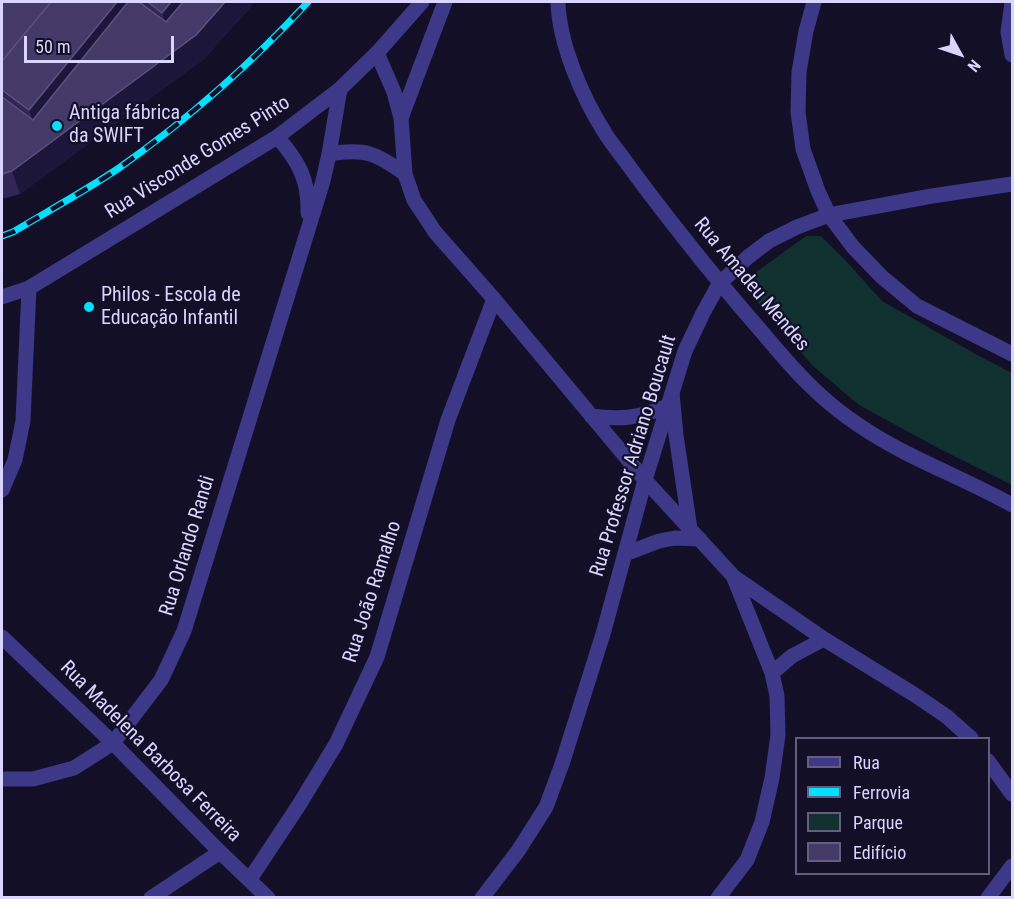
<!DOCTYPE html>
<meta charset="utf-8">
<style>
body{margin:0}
#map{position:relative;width:1014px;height:899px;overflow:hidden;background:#130f27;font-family:"Roboto Condensed",sans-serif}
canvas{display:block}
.frame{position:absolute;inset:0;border:3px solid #dad5ff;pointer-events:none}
.legend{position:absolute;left:795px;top:737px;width:195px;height:138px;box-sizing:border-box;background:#130f27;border:2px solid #635e7d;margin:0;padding:8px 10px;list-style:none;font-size:18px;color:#dad5ff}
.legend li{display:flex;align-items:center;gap:12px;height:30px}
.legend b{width:30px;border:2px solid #635e7d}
.north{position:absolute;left:930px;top:24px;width:60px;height:60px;-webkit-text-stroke:4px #130f27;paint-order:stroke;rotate:130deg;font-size:16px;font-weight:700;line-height:24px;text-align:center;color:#dad5ff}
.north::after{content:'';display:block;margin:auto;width:21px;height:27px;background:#dad5ff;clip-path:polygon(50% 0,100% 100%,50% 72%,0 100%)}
.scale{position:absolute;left:24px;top:36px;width:150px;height:27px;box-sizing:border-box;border:3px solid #dad5ff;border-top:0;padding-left:8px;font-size:18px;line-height:21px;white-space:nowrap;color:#dad5ff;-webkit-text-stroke:4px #130f27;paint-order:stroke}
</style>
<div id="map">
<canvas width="1014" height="899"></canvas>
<div class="frame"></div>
<ul class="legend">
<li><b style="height:8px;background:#3d3887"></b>Rua</li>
<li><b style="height:8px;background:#01e1ff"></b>Ferrovia</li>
<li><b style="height:16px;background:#113131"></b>Parque</li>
<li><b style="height:16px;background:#433a68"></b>Edifício</li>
</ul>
<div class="north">N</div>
<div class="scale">50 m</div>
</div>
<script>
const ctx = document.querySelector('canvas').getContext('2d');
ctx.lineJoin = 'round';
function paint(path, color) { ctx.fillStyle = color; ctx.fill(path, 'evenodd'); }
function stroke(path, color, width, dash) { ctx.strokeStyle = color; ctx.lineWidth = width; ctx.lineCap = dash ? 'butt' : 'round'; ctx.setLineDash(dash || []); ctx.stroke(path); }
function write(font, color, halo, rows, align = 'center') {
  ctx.font = font + ' "Roboto Condensed",sans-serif'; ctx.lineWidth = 4.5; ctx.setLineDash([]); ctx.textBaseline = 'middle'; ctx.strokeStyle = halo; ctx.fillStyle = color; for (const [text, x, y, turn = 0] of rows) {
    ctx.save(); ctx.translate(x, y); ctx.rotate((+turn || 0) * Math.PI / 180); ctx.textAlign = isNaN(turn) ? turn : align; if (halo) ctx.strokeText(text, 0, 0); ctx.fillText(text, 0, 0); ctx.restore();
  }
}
const green = new Path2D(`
 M806,236h15l24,24 37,41 97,55 33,17v112l-74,-37 -79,-43 -46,-39 -62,-71 -3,-17z`);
const minor = new Path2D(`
 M1012,2l-4,30 4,23
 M377,53l17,39 7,26 4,56 9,26 21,32 59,67 151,181 89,97 90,62 91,56 31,21 25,22
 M401,118l44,-116
 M277,137c22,24 32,44 31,76
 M329,154c36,-6 47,-1 76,20
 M672,393l4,42 14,94
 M591,416c31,4 47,2 77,-10
 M2,490l13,-30 8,-39 6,-133
 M625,554l34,-13 16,-3 25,1
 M2,637l111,106 107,109 48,46
 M772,673l20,-17 32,-17
 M988,761l24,33
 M2,779h31l41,-11 39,-25 48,-63 23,-49 139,-450 6,-27 11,-65
 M250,879l49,-74 37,-61 41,-87 71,-237 46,-121
 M151,898l69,-46
 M718,898l29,-38 15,-38 10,-44 6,-43 -1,-39 -5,-23 -38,-95
 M988,898l24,-32`);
const tertiary = new Path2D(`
 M558,2c1,41 24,95 47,131 6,10 14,19 21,29 19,26 38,51 58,76 25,32 51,63 78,94 30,36 58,68 98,94 47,32 102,51 152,79
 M814,2l-8,29 -7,41 -1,40 5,37 15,42 11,24 24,32 29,30 35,29 95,48
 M2,297l27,-9 248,-151 63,-48 37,-36 45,-51
 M482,898l36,-47 28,-44 16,-43 41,-130 42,-154 40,-129 18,-38 16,-29 29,-27 21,-16 28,-14 32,-12 103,-19 80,-12`);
const rail = new Path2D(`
 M2,236l11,-4c35,-21 72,-41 106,-64 68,-48 133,-105 189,-166`);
const wall = new Path2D(`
 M2,2h253l-51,57 -184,135 -18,5z`);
const shadedWall = new Path2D(`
 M117,2h17l-93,141 -12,-33z
 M171,2h39l-36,43 -12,-32z
 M225,2h30l-51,57 -184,135 -8,-23z`);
const building = new Path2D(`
 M2,2h49l-49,59z
 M51,2h66l-88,108 -27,-20v-29z
 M128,2h11l27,20 17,-20h42l-29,33 -184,136 -10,3v-77l31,23z
 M148,2h23l-9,11z`);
const markers = [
 [57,126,6,"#01e1ff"],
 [89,307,6,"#01e1ff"]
];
const poiNames = [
 ["Antiga fábrica",69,114],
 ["da SWIFT",69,137],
 ["Philos - Escola de",101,296],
 ["Educação Infantil",101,319]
];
const streetNames = [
 ["Rua Visconde Gomes Pinto",198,158,-32],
 ["Rua Amadeu Mendes",751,285,50],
 ["Rua Professor Adriano Boucault",634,456,-73],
 ["Rua Orlando Randi",188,546,-73],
 ["Rua João Ramalho",373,592,-72],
 ["Rua Madelena Barbosa Ferreira",150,752,45]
];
paint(green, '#113131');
stroke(minor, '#3d3887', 15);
stroke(tertiary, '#3d3887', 15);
stroke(rail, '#01e1ff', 7);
stroke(rail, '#130f27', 4.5, [14]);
paint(wall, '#312756');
paint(shadedWall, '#1d163b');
paint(building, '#433a68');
stroke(building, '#5b5280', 1.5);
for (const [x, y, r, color] of markers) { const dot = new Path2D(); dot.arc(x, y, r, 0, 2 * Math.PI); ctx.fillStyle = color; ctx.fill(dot); stroke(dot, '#130f27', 2); }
write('20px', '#dad5ff', '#130f27', poiNames, 'left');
write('20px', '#dad5ff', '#130f27', streetNames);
</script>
